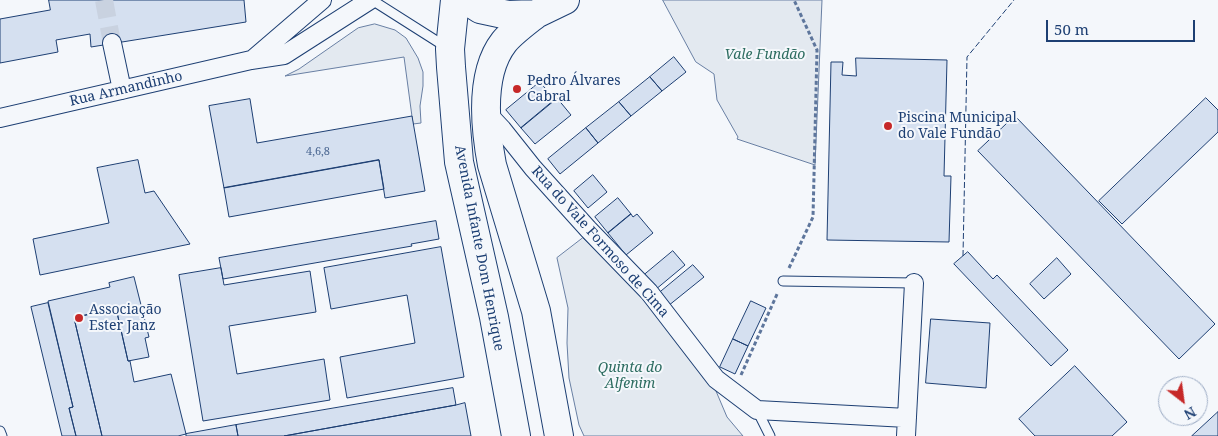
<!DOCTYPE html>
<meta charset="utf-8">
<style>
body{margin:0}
#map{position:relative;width:1218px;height:436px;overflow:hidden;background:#f4f7fb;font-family:"Noto Serif",serif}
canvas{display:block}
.north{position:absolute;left:1158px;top:376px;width:50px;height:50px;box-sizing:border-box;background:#f4f7fb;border:1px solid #9eadc5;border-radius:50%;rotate:150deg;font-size:14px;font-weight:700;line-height:20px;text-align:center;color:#1d3f73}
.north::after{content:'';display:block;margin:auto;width:18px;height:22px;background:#c62828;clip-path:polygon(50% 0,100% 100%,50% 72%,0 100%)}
.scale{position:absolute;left:1046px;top:20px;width:149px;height:22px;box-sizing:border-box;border:2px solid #1d3f73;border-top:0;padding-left:6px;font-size:15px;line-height:18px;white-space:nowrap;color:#1d3f73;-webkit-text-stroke:4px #f4f7fb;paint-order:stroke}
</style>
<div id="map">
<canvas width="1218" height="436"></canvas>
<div class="north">N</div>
<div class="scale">50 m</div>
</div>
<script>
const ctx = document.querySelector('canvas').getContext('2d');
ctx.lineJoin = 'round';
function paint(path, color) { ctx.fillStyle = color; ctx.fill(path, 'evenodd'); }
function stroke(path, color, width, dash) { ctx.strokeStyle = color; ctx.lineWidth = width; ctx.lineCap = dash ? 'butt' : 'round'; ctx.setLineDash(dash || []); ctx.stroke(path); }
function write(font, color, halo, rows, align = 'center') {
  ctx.font = font + ' "Noto Serif",serif'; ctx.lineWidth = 4; ctx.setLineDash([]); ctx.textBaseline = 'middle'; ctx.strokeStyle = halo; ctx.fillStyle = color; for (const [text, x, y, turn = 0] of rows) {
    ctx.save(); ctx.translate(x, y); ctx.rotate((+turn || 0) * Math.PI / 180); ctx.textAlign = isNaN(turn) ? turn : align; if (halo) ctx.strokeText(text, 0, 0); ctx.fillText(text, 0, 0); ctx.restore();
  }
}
const green = new Path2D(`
 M663,0h159l-7,165 -78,-26 1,-2 -21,-37 -3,-26 -18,-12z
 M375,24l20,6 11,8 12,20 5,14v14l-3,20 1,17 -8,1 -9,-67 -119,19 14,-7 59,-41z
 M583,238l22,20 50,54 58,72 14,33 16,19h-159l-5,-11 -10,-47 -2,-35 1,-35 -11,-50z`);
const building = new Path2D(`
 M49,0h195l2,22 -155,25 -1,-13 -34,6 2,12 -58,11v-44l50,-9z
 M674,57l12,15 -24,19 -12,-14z
 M856,58l91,2 -3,116h7l-2,66 -122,-2 4,-178h12l-1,13 14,1z
 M650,77l12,14 -31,25 -12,-14z
 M540,82l15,18 -34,28 -15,-18z
 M557,98l14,17 -36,29 -14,-16z
 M1206,98l12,12v22l-96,92 -23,-23z
 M250,99l7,44 155,-27 13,75 -40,7 -6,-38 -155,28 -15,-82z
 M619,102l12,14 -33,27 -12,-15z
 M1015,116l200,208 -36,35 -201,-208z
 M586,128l12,15 -38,31 -12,-15z
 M138,160l7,33 9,-2 36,53 -150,31 -7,-36 76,-16 -12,-55z
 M379,160l5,29 -155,28 -5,-29z
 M593,175l14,17 -19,16 -14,-17z
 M618,198l13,16 -23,19 -13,-16z
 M631,214l2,3 4,-3 16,19 -27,22 -18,-22z
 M436,221l3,18 -28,5 1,2 -189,33 -4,-21z
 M441,247l23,130 -117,21 -7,-41 75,-14 -8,-48 -76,14 -7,-41z
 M673,251l12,14 -30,25 -12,-14z
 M968,252l25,27 4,-4 71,75 -17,16 -97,-102z
 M1057,258l14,16 -27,25 -14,-15z
 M693,265l11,12 -36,29 -10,-12z
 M221,268l3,17 86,-14 6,41 -87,14 8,48 87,-15 6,41 -127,21 -24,-146z
 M134,277l15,60 -4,1 4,19 -21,4 -12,-53 -42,10 28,118h-26l-7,-28 4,-1 -25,-106 62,-14 -1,-4z
 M751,301l15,7 -18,38 -15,-7z
 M48,303l25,104 -4,1 7,28h-14l-31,-129z
 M116,308l12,53h2l4,21 37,-8 15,60 -8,2h-76l-28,-118z
 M931,319l59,4 -4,65 -60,-5z
 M733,339l15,7 -13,28 -15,-7z
 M1075,366l52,56 -15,14h-77l-16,-17z
 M453,388l3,17 -172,31h-46l-2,-11z
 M465,403l6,33h-187l172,-31z
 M1218,412v24h-26z
 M236,425l2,11h-52v-2z`);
const minorTunnel = new Path2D(`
 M104,0l8,43`);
const path = new Path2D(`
 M789,268l24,-51 4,-167 -23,-50
 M741,375l37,-83`);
const service = new Path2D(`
 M372,0l74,47
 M783,281l131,2
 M757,410l13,26
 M0,431l2,5`);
const minor = new Path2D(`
 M112,43l10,47
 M252,60l70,-60
 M487,113l15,16 31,39 55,61 61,63 67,87 41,31 150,8
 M0,118l251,-58 33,-5 86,-55
 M906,436l8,-153`);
const trunk = new Path2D(`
 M455,0l-5,49 1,18 8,95 35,155 22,119
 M466,0l14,9 28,6 28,-1 29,-14
 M536,14c-10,8 -25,19 -32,28 -25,32 -19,86 -12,123l44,146 23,125`);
const fence = new Path2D(`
 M963,256l4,-199 47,-57`);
const markers = [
 [517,89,5,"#c62828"],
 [888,126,5,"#c62828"],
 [79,318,5,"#c62828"]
];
const numberNames = [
 ["4,6,8",318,152]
];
const parkNames = [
 ["Vale Fundão",765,55],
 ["Quinta do",630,368],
 ["Alfenim",630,384]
];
const poiNames = [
 ["Pedro Álvares",527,81],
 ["Cabral",527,97],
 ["Piscina Municipal",898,118],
 ["do Vale Fundão",898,134],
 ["Associação",89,310],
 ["Ester Janz",89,326]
];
const streetNames = [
 ["Rua Armandinho",126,89,-13],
 ["Rua do Vale Formoso de Cima",600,242,48],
 ["Avenida Infante Dom Henrique",479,248,79]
];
paint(green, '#e3e9f0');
stroke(green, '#687fa3', 1);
paint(building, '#d5e0f0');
stroke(building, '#1d3f73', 1);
stroke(minorTunnel, '#c9d2e0', 18, [18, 9]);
stroke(service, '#1d3f73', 11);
stroke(minor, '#1d3f73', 20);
stroke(trunk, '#1d3f73', 30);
stroke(path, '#5e769c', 3, [4, 2.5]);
stroke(service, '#f4f7fb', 9);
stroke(minor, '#f4f7fb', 18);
stroke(trunk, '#f4f7fb', 28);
stroke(fence, '#1d3f73', 1, [6, 2.5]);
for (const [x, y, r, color] of markers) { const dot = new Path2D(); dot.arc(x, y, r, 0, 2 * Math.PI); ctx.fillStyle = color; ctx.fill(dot); stroke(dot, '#f4f7fb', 2); }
write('11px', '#4b6792', null, numberNames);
write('italic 14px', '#2c6c60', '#f4f7fb', parkNames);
write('14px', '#1d3f73', '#f4f7fb', poiNames, 'left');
write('14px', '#1d3f73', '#f4f7fb', streetNames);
</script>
